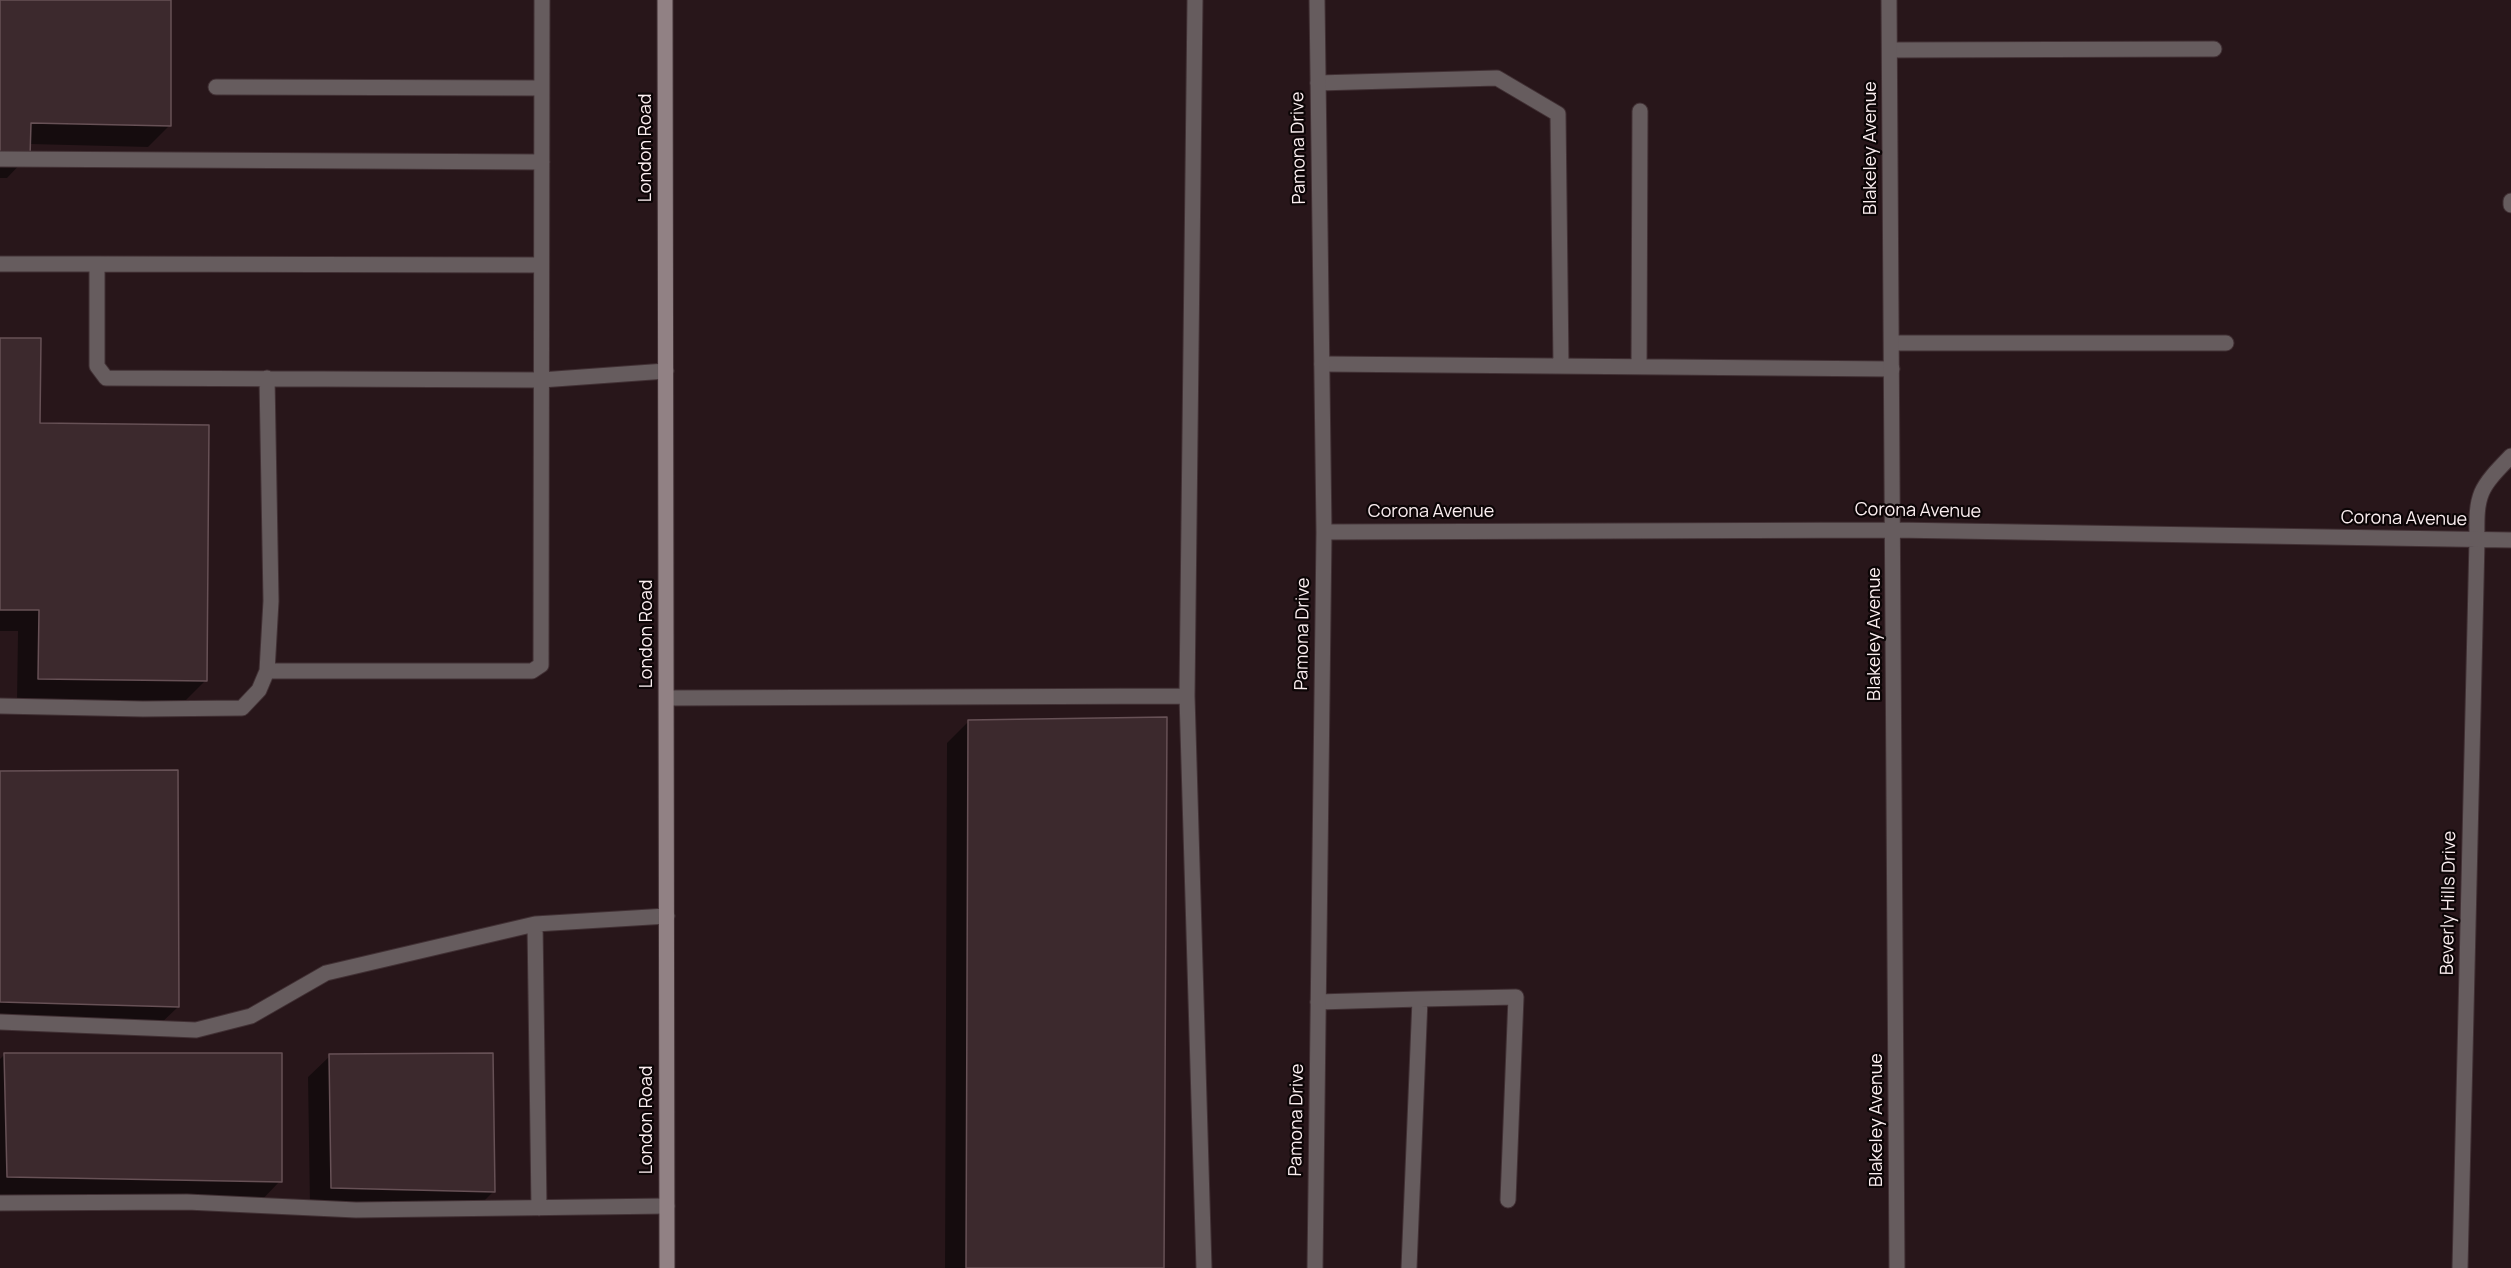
<!DOCTYPE html>
<style>
body{margin:0}
canvas{display:block;background:#28161a}
</style>
<canvas width="2511" height="1268"></canvas>
<script>
const ctx = document.querySelector('canvas').getContext('2d');
ctx.lineJoin = 'round';
function paint(path, color) { ctx.fillStyle = color; ctx.fill(path, 'evenodd'); }
function stroke(path, color, width, dash) { ctx.strokeStyle = color; ctx.lineWidth = width; ctx.lineCap = dash ? 'butt' : 'round'; ctx.setLineDash(dash || []); ctx.stroke(path); }
function write(font, color, halo, rows, align = 'center') {
  ctx.font = font + ' Manrope,sans-serif'; ctx.lineWidth = 4.5; ctx.setLineDash([]); ctx.textBaseline = 'middle'; ctx.strokeStyle = halo; ctx.fillStyle = color; for (const [text, x, y, turn = 0] of rows) {
    ctx.save(); ctx.translate(x, y); ctx.rotate((+turn || 0) * Math.PI / 180); ctx.textAlign = isNaN(turn) ? turn : align; if (halo) ctx.strokeText(text, 0, 0); ctx.fillText(text, 0, 0); ctx.restore();
  }
}
const shadow = new Path2D(`
 M0,0h169l1,125 -22,22 -119,-3 -1,12 -21,22h-7z
 M0,339l38,86 168,255 -22,22 -167,-2 1,-69h-18z
 M968,722l195,546h-218l2,-525z
 M0,772l178,235 -22,21 -156,-5z
 M5,1054l275,127 -21,22 -259,-5v-139z
 M330,1056l163,136 -21,21 -162,-4 -2,-132z`);
const building = new Path2D(`
 M0,0h171v126l-140,-3 -1,34h-30z
 M0,338h41l-1,85 169,2 -2,256 -169,-2 1,-69h-39z
 M1167,717l-3,551h-198l2,-548z
 M178,770l1,237 -179,-5v-231z
 M4,1053h278v129l-275,-5z
 M493,1053l2,139 -164,-4 -2,-134z`);
const lane = new Path2D(`
 M1195,0l-8,696 17,572
 M1890,50l324,-1
 M1318,83l179,-5 61,36 3,252
 M216,87l325,1
 M0,159l542,3
 M2511,201v4
 M0,264h97v102l9,12 435,2 125,-9
 M97,264l443,1
 M1892,343h334
 M1322,364l570,5
 M1639,367l1,-256
 M2477,540c-1,-47 2,-51 34,-84
 M267,671h265l9,-6 1,-665
 M667,698l520,-2
 M0,706l143,3 99,-1 17,-18 8,-19 4,-70 -4,-223
 M1318,1002l102,-3
 M0,1022l196,8 55,-14 75,-43 209,-49
 M0,1203l187,-1 169,8 311,-4
 M539,1208l-4,-284 132,-8
 M1409,1268l11,-269 96,-2 -8,203`);
const street = new Path2D(`
 M1889,0l8,1268
 M1324,532l570,-2 617,10
 M1315,1268l9,-736 -7,-532
 M2460,1268l17,-728`);
const secondary = new Path2D(`
 M665,0l2,1268`);
const streetNames = [
 ["London Road",646,148,-90],
 ["Pamona Drive",1299,148,-91],
 ["Blakeley Avenue",1871,148,-90],
 ["Corona Avenue",1918,511,1],
 ["Corona Avenue",1431,512],
 ["Corona Avenue",2404,519,1],
 ["London Road",647,634,-90],
 ["Pamona Drive",1303,634,-89],
 ["Blakeley Avenue",1875,634,-90],
 ["Beverly Hills Drive",2449,903,-89],
 ["London Road",647,1120,-90],
 ["Pamona Drive",1297,1120,-89],
 ["Blakeley Avenue",1877,1120,-90]
];
paint(shadow, '#0007');
paint(building, '#3c292d');
stroke(building, '#675156', 1.5);
stroke(lane, '#413034', 17);
stroke(street, '#413034', 17);
stroke(secondary, '#413034', 17);
stroke(lane, '#665c5e', 15);
stroke(street, '#665c5e', 15);
stroke(secondary, '#918184', 15);
write('18px', '#fbeef0', '#0c0506', streetNames);
</script>
